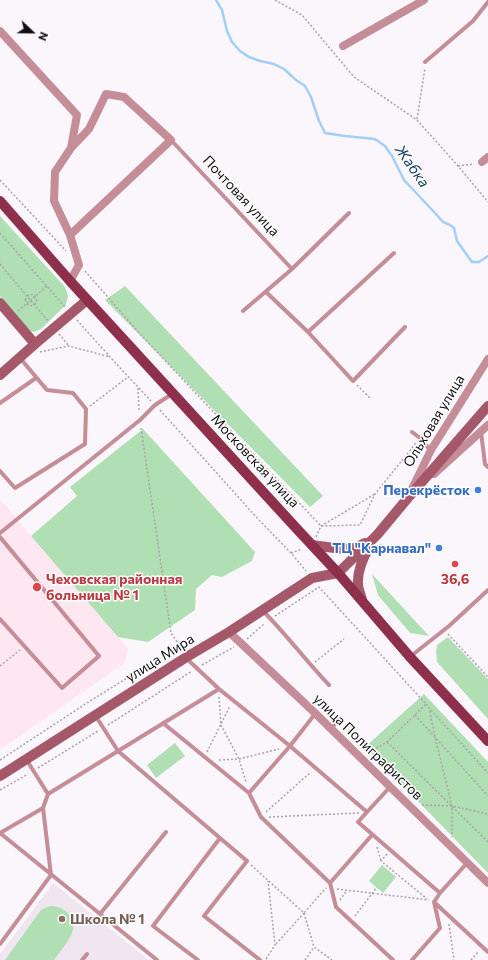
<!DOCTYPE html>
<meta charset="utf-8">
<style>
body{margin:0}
#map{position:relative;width:488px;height:960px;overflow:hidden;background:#fbf6fb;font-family:Commissioner,sans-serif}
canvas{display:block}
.north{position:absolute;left:12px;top:12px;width:40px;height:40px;-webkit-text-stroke:3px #fff;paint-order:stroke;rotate:112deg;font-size:11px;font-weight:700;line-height:16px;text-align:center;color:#121012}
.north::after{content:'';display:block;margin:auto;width:14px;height:18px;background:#121012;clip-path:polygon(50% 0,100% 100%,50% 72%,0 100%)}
</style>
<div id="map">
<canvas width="488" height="960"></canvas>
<div class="north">N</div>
</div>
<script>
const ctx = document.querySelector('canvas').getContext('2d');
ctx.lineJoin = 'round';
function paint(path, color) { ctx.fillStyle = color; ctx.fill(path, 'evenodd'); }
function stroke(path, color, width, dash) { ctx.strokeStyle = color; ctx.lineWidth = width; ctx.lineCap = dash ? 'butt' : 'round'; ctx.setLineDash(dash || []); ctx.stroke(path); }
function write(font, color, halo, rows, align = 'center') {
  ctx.font = font + ' Commissioner,sans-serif'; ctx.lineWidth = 3; ctx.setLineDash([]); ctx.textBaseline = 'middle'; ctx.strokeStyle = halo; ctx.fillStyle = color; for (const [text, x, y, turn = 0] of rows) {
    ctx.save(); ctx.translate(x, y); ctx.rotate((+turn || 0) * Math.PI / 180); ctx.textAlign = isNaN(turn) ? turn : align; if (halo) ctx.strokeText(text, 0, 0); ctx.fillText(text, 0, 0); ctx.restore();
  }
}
const built = new Path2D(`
 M53,883l96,77h-149v-6z`);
const medical = new Path2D(`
 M0,499l31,37 97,112 -2,14 -126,88z`);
const green = new Path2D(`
 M0,216l65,71 3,9 -2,9 -25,24 -7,3 -6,-2 -28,-34z
 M125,286l198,210 -13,11 -205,-207z
 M143,429l112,123 -3,9 -30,16 -10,-2 -16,14 -1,21 -47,32 -30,-5 -87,-101 46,-40 -7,-9z
 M372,574l57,62 -19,-3 -32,-38z
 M448,637l40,42v40l-51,-57 -1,-10 1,-7z
 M424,694l64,68v111l-123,-126z
 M175,743l10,13 -29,22 -9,-13z
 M382,865l14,12 -13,16 -14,-12z
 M50,906c7,0 12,2 18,7 15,15 -5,34 -14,47h-49l33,-46 3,-4z`);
const stream = new Path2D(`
 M216,0l6,10 5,21 5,11 8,9 9,6 11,4 14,3 10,5 12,11 9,6 6,11 8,24 6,12 20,3 30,3 10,7 7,10 12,24 31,33 8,9 7,3 4,3 3,13 15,21h7l9,-6`);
const path = new Path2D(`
 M275,0l27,15 52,62 63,43 41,46 30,36
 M417,119l8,-51
 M458,166l16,-2
 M0,180l66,71
 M0,233l65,74
 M0,264l48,57
 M85,271l55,63 181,192 39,-1 15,-31 41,-51
 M25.5 300a5.5 5.5 0 1 1 11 0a5.5 5.5 0 1 1-11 0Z
 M18,311l29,-25
 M77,320l33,37 41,44
 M59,334l10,12
 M40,352l29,-6 41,11
 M357,385l13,13
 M138,388l1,24
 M90,406l38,-29
 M443,407l10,-9
 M160,410l98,109 33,34 15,18
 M141,428l30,205 11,16
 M316,537l5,-11 54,-32
 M380,544l3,3
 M291,553l11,-4
 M275,616l44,-29 107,117 -39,38 -19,11
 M448,634l40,43
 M247,639l18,-16
 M315,662l29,-23
 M202,665l32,-18
 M0,666l20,-16
 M219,697l2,28 18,34 7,23
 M426,704l3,4 6,29 17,69v31
 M431,710l57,63
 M415,715l73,81
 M108,725l84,-54
 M387,742l101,100
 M207,752l23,-46
 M0,760l90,-59 89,-55
 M219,760l20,-1 40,-10
 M38,768l60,-37
 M0,790l28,-16
 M422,805l30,1 36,8
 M266,812l45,-40
 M269,817l90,-4
 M377,847l4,14
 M387,854l-6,7 46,38
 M251,865l53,48 22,-25
 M337,889l92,11
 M340,900l7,-10
 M304,913l10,34 18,13
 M355,916l22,-29
 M449,924l5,36
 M276,944l28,-31
 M266,959l9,-14 -7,-64
 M305,960l9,-13
 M471,960l8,-9`);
const lane = new Path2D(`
 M425,62l48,-41 15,-19
 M171,140l121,129
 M266,292l42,40 45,49 52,-54
 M243,311l49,-42 57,-56
 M308,332l86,-79
 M0,403l36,-25
 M412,432l8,6 10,12
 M481,432l4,32 3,3
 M0,471l15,17 70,-44 1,-35 -13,-16 -26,-3 -27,-32
 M0,533l140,-113 15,-15 17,-11
 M0,537l99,119 -37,32 -62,-69
 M263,611c23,23 43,50 66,74
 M411,656l38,-30 39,-36
 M186,658l33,31 71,57 77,66 -9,10 82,71 27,-30
 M95,715l23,36 102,87 -67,88 45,34
 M163,723l86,70 41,-47 25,-32
 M331,728l6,-6
 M26,759l22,35 171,-105
 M249,793l12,24 69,66
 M367,812l23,-25
 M0,833l157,127
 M0,833l43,-25 5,-14
 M372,835l-42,48 6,24 57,53
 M220,838l27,23 -43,55 56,44
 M440,893l-6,9 54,50
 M100,914l66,-82
 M0,944l51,-69 -8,-67
 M82,960l5,-6
 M412,960l28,-32 -6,-26`);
const street = new Path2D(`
 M0,31l77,84 -6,33 -16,24 -1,29 16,34 9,30 -9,16
 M343,46l81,-46
 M482,162l6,-5
 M70,235l101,-95 -47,-43 -18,-3 -17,35 -18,19
 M434,474l54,-49
 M411,491l20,-41 57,-91
 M229,632l86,81 173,170`);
const secondary = new Path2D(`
 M0,303l35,41
 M0,375l35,-31 52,-44
 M312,545l30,4 13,-1 10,-5
 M362,600c-1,-5 -4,-11 -4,-16 -1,-13 5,-26 11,-37
 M0,776l185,-118 44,-26 83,-54 26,-5 39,-38 30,-36 81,-93`);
const primary = new Path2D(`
 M0,201l70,80 227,248 41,44 72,84 78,84`);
const markers = [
 [478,490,4,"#3f7fe0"],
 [439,548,4,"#3f7fe0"],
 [455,564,4,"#e0444e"],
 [37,587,5,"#e0444e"],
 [62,919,4,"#8d6e63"]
];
const streetNames = [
 ["Почтовая улица",241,196,47],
 ["Ольховая улица",434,421,-59],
 ["Московская улица",255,461,47],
 ["улица Мира",160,658,-32],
 ["улица Полиграфистов",368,747,44]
];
const shopNames = [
 ["Перекрёсток",470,490],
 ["ТЦ \"Карнавал\"",431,548]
];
const healthNames = [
 ["Чеховская районная",46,579],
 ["больница № 1",46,595],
 ["36,6",455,579,"center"]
];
const educationNames = [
 ["Школа № 1",70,919]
];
const waterNames = [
 ["Жабка",412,166,55]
];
paint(built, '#f0e6ef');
paint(medical, '#ffe7f2');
paint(green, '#b0dfb3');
stroke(stream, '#a2cff8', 2.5);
stroke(path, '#a7a4a7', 1.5, [2, 2]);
stroke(lane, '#c48d98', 4);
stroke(street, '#c48d98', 8);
stroke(secondary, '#a6586b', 10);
stroke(primary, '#8e2f4c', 10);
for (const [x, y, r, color] of markers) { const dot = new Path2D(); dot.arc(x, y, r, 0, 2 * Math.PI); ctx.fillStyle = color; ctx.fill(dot); stroke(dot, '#fff', 1.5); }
write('14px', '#121012', '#fff', streetNames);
write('bold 14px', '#366cbe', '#fff', shopNames, 'right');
write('bold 14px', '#be3a42', '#fff', healthNames, 'left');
write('bold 14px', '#785e54', '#fff', educationNames, 'left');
write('italic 15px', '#164061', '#fff', waterNames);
</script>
